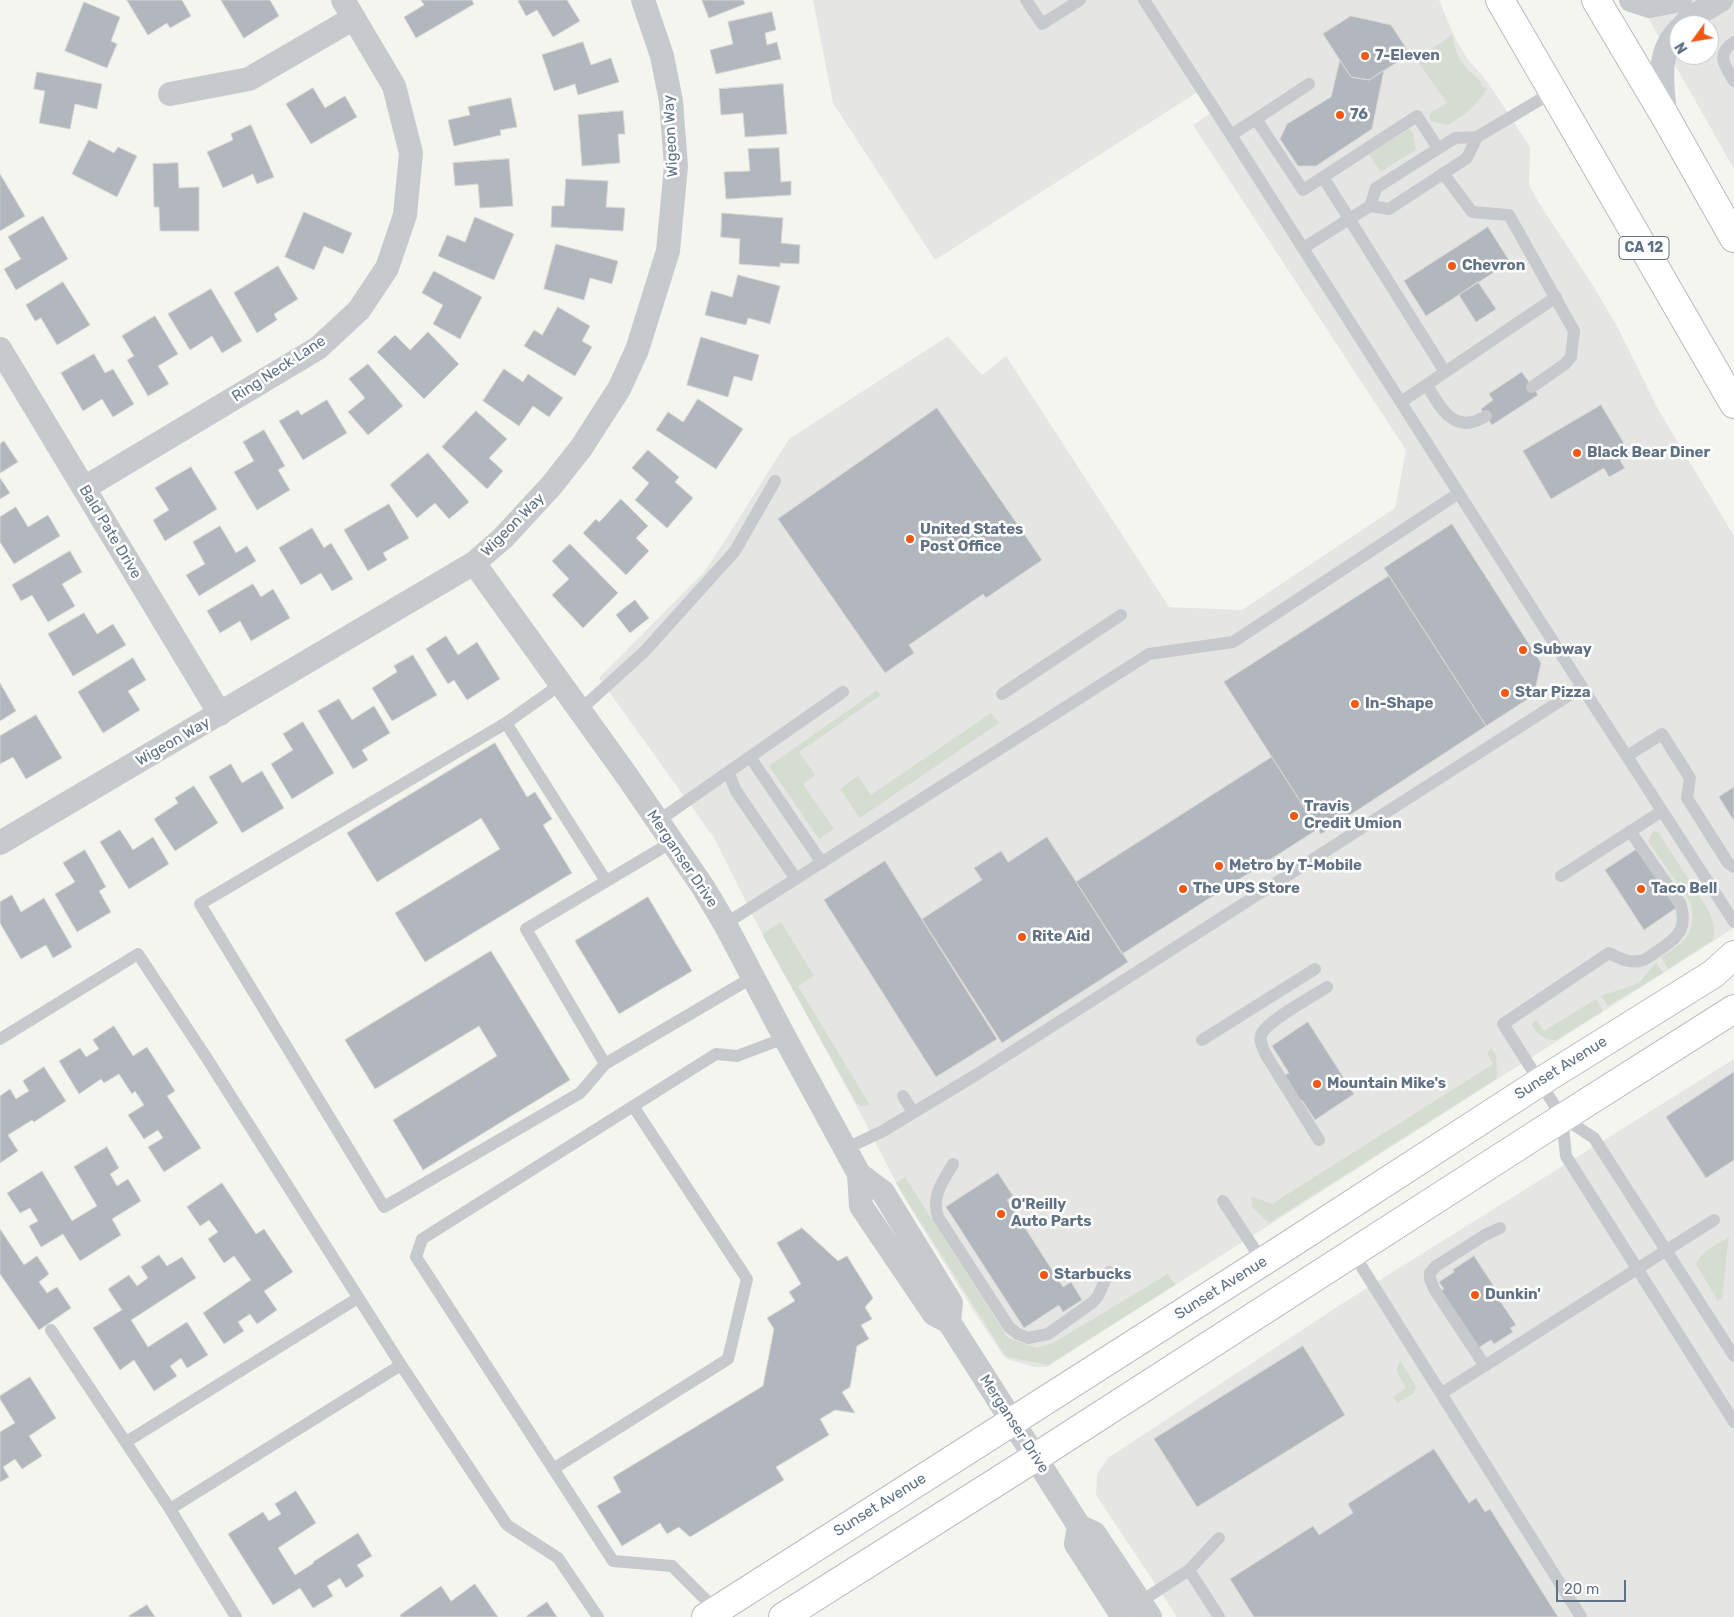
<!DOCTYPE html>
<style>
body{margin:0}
#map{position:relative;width:1734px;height:1617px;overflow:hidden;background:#f5f5f0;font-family:Rubik,sans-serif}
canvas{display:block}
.north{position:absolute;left:1669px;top:15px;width:50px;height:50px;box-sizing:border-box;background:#fff;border:1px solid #c0c7ce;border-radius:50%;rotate:238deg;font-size:14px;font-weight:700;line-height:20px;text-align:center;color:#617285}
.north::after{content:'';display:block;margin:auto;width:18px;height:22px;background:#f45711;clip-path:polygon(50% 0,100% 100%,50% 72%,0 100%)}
.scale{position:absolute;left:1556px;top:1580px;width:70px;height:22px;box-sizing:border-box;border:2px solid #617285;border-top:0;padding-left:6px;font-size:15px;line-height:18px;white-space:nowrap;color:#617285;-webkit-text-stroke:4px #fff;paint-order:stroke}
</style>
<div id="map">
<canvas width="1734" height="1617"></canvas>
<div class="north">N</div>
<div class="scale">20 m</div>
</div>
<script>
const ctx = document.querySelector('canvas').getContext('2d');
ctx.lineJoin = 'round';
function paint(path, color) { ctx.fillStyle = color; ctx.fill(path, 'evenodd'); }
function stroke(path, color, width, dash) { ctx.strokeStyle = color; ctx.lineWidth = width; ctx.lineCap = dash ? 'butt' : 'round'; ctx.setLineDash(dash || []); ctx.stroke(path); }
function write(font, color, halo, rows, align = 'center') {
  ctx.font = font + ' Rubik,sans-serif'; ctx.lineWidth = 5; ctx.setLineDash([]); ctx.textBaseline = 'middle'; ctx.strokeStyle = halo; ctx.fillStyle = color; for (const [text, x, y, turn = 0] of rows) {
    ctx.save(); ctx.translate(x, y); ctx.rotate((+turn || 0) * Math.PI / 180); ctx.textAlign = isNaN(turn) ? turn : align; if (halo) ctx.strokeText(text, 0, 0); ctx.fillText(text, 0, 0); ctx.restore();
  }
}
const built = new Path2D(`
 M813,0h626l17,40 11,18 22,26 41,63 -1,37 10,19 53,81 25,42 42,85 75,125v392l-687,439h-13l-25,-7 -6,-5 -28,-42 -72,-117 -47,-91 -95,-173 -47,-94 -115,-160 104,-105 14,-20 72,-114 159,-103 34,39 24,-19 163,251 73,3 153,-102 11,-58 -213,-325 24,-16 -13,-21 -269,172 -102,-157z
 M1638,0h96v169zM1679,25h30v30h-30z
 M1734,1059v558h-557l-81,-122 1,-21 11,-16 235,-155z`);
const green = new Path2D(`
 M1452,35c3,11 4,21 12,30 6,9 15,11 18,21l5,2c-9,17 -23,27 -39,37l-18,-4v-8l17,-10 -31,-44z
 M1409,129l4,4 3,17 -34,21h-2l-10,-15v-2z
 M877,690l4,5 -82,57 16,23 -12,9 31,45 -15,10 -50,-73z
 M991,713l8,10 -139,95 -20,-29 18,-13 13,19z
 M1653,831l5,1 51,79c5,10 6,19 4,29l-45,29 -7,-12c25,-16 35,-22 30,-54l-43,-62z
 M781,922l33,54 -16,10 72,119 -8,1 -5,-2 -93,-166 -1,-4 2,-2z
 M1656,962l7,11 -55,33 -7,-10 38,-13z
 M1596,999l7,12 -47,29c-10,1 -19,-6 -24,-15l1,-3 3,-2 8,11z
 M1491,1048l5,6 1,21 -1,4 -227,144 -17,-16 -1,-10 5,1 16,6 221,-140 -6,-11z
 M905,1177l103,161 29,10 16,-5 115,-69 7,11 -127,80 -42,-8 -110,-174z
 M1729,1237l-7,61 -4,3 -22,-37c5,-13 22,-20 33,-27z
 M1400,1361l15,23 1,4 -3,6 -16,9 -4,-6 13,-9 -10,-18z`);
const building = new Path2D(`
 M127,0h55l9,16 -21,12 -3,-5 -19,12z
 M221,0h49l9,16 -35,22z
 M421,0h51l2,4 -58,34 -12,-21 20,-12z
 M520,0h47l13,21 -27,16 -16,-27 -11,6 -8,-15z
 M702,0h41l2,4 -36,14z
 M84,2l36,15 -9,24 6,3 -10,24 -42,-17z
 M772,12l4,18 -11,3 2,12 10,-3 4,17 -65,15 -6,-24 23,-6 -5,-22z
 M1351,16l40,9 19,29 -41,26 -18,-3 -28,-43z
 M583,42l8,23 20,-7 8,24 -41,13 -3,-11 -21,7 -12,-36z
 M1340,60l11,17 18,3 15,-10 -12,59 -56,37h-18l-18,-27 7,-15 44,-27z
 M37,72l65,12 -5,25 -22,-5 -5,25 -31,-6 6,-32 -11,-2z
 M783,84l4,50 -42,3 -2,-24 -22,2 -2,-26z
 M313,88l12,20 20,-12 12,21 -46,27 -25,-40z
 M511,98l6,29 -17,3 1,5 -47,11 -6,-26 22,-5 -2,-8z
 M623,111l2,23h-7l2,29 -38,3 -4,-51z
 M251,125l23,52 -17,7 -4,-10 -30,14 -16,-36 26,-12 -2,-6z
 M89,140l25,13 4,-6 19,9 -20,41 -45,-23z
 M779,148l2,34 10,-1v14l-65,4 -2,-27 26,-1 -2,-22z
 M509,159l4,47 -33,2 -2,-24 -23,2 -2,-23z
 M178,163l1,25 20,-1v44h-39l-1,-24h-5l-1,-43z
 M0,174l25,42 -25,15z
 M566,179l42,2 -2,26 19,1 -2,23 -72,-4 1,-21h12z
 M304,212l48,21 -9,21 -19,-8 -10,24 -29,-13z
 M722,213l61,5 -2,25 19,2 -1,19 -19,-1v4l-41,-3 1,-25 -19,-2z
 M43,216l25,43 -52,31 -12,-21 17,-10 -13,-22z
 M475,217l39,17 -20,46 -56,-24 9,-21 18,7z
 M1488,227l22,35 -84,54 -22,-35z
 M556,244l62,17 -6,23 -22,-6 -6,22 -40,-11z
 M278,266l20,33 -24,15 3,6 -20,13 -23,-40z
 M434,271l48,26 -22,42 -27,-15 10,-19 -21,-12z
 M738,275l42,11 -10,38 -22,-6 -2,7 -41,-10 6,-24 21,6z
 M63,282l27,43 -33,20 -16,-27 -6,3 -9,-16z
 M1478,282l18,27 -20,13 -17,-27z
 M211,289l31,52 -20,12 -10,-17 -22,14 -22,-36z
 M558,307l32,19 -8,15 10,6 -17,29 -51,-30 10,-16 8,5z
 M155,316l23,38 -20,12 11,18 -21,12 -21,-36 7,-4 -12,-20z
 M428,332l31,32 -35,35 -47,-47 18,-17 15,15z
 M701,337l58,18 -7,26 -18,-5 -6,21 -41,-12z
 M94,354l11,19 8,-4 21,35 -21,13 -11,-18 -19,12 -22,-38z
 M368,364l35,42 -35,29 -20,-23 17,-14 -16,-19z
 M504,369l19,13 5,-8 35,24 -14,19 -16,-11 -14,20 -36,-25z
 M1522,372l16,23 -46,30 -11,-16 12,-9 -4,-6z
 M698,399l45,30 -27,40 -60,-39 12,-18 15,10z
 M327,400l20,33 -44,27 -24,-39 19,-11 3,5z
 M1601,405l30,50 -11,6 5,7 -16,9 -5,-9 -53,31 -28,-48z
 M937,408l105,152 -56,38 -3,-4 -74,51 5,8 -29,20 -107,-154z
 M476,411l31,28 -18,19 14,13 -16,18 -45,-42z
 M264,430l21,36 -7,4 12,20 -33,20 -23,-38 20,-11 -11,-19z
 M4,441l14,21 -18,11v-29z
 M648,450l31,27 -4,5 18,16 -26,30 -32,-28 14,-17 -17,-15z
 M428,453l41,49 -20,17 -14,-16 -18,15 -27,-33z
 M191,467l26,42 -52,32 -12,-21 16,-10 -14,-22z
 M0,478l10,15 -10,6z
 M621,499l27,27 -12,12 13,13 -23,24 -43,-42 13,-14 3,3z
 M389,504l20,34 -26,15 4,7 -19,11 -24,-41z
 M16,507l12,20 20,-12 12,21 -46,28 -14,-22v-25z
 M1452,524l89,139 -7,32 -48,31 -102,-158z
 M220,526l16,27 11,-7 9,15 -57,35 -13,-21 19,-11 -12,-22z
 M312,528l12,20 7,-5 22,36 -21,12 -11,-18 -20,12 -22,-37z
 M570,544l48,49 -35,35 -31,-33 17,-16 -17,-18z
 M70,551l12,21 -20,12 13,22 -27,16 -16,-27 -11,6 -9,-16z
 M1389,576l97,150 -165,108 -97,-152z
 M253,584l8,13 12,-8 17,29 -39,23 -11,-20 -20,12 -13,-22z
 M635,600l14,18 -19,15 -14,-18z
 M84,613l13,21 16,-10 13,21 -53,31 -25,-42z
 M446,636l12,19 19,-13 23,37 -33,21 -13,-20 -6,4 -22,-35z
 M413,655l24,40 -45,26 -20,-33 25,-16 -3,-6z
 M133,658l13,22 -18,11 12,19 -37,23 -25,-41z
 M0,683l16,28 -16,10z
 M339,699l13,21 22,-14 16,27 -28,17 6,10 -15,9 -35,-58z
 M36,715l26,43 -36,21 -13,-22 -13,7v-28z
 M303,722l31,51 -42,26 -21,-35 22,-14 -10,-16z
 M495,743l32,54 8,-5 17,27 -9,6 29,48 -147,89 -30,-49 105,-64 -19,-31 -104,64 -30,-49z
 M1272,757l46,72 -196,125 -46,-72z
 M231,764l11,19 20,-12 22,37 -42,25 -33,-56z
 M194,786l24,37 -43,28 -21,-32 24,-16 -3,-5z
 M1734,787v34l-15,-24z
 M120,830l13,20 20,-13 16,27 -40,25 -29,-47z
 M1047,837l81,125 -126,81 -80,-124 60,-39 -8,-12 27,-17 7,11z
 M1637,849l39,59 -32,22 -39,-60z
 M85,850l21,37 -7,4 12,21 -34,20 -22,-38 20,-12 -12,-19z
 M885,861l112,178 -61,38 -112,-177z
 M12,895l9,17 23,-14 28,49 -19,11 -7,-13 -25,14 -21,-36v-21z
 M648,897l44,74 -73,43 -44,-73z
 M491,951l79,129 -147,90 -30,-50 104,-64 -18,-30 -104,63 -30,-49z
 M1308,1022l46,72 -39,26 -13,-20 -4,2 -16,-25 7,-4 -17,-27z
 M114,1026l19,30 14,-9 28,44 -8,5 34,52 -37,24 -16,-25 15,-9 -5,-8 -14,9 -16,-24 16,-10 -9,-14 -3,3 -13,-20 -15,9 -3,-4 -22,15 -20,-33 21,-13 6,9 13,-8 -6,-9z
 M44,1067l22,34 -32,21 -2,-2 -24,15 10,16 -18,12v-67l10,-7 6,10 13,-8 -6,-10z
 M1734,1072v88l-28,18 -40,-61z
 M107,1147l12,21 -9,6 7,12 11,-7 13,22 -29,18 9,16 -41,26 -17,-27 -22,13 -12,-21 9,-5 -8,-13 -10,5 -13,-20 35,-22 30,50 25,-15 -23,-39z
 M998,1173l15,23 -6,4 56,87 8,-5 11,18 -19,12 -4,-7 -35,23 -78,-121z
 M222,1183l34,51 8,-5 29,43 -29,19 13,19 -20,14 -7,-10 -12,8 6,9 -20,13 -21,-31 48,-33 -17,-24 -10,7 -16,-24 10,-7 -9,-12 -9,6 -13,-19z
 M802,1228l36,33 9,-5 26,42 -8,9 7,12 -11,6 8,14 -12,7 -7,41 -8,5 13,21 -20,-3 -15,9 9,16 -53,32 8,13 -94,57 -11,-10 -12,7 -7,-11 -38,23 -25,-40 24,-14 -8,-15 150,-91 11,-57 -7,-11 28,-17 -6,-9 12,-8 -24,-41z
 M0,1229l24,36 13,-9 12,18 -10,8 8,11 10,-6 14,21 -32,22 -39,-56z
 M159,1255l8,11 15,-9 14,21 -65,42 17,27 39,-25 21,33 -21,13 -6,-10 -11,8 7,10 -23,15 -20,-31 -14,10 -27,-42 29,-18 -14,-21 21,-14 8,11 11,-8 -7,-11z
 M1474,1256l25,38 -3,1 20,30 -6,3 3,4 -19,12 -3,-4 -13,8 -37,-57 3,-2 -5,-7 15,-10 -1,-2z
 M1303,1346l42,69 -148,92 -43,-68z
 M30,1377l26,41 -27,18 13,20 -20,13 -7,-10 -12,8 6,10 -9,5v-50l15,-9 -15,-24v-3z
 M1434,1449l35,54 7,-5 9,14 5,-3 68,108h-304l-24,-38 83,-53 6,9 34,-22 -5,-9z
 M296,1491l20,32 -38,25 17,27 19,-12 -1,-1 45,-29 14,23 -15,9 7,11 -18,12 -6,-10 -13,8 6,10 -20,12 -13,-20 -27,17 -45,-71 35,-22 6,9 12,-7 -6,-10z
 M475,1584l23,33h-97l-1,-2 41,-29 10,15z
 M547,1602l10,15h-30v-1z
 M147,1605l8,12h-25l-1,-1z`);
const lane = new Path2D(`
 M1026,0l16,24 38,-24
 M1144,0l87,135
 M1734,42c-19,12 -9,24 0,39
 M1309,84l-53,35 47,71 114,-74 21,32
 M1256,119l-25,16 351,552 152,235
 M1443,173l29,39 37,3 65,116 -3,26 -6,7 -33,23
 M1323,177l122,195
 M1370,206l6,-18 79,-50 22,-1 76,-45
 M1303,248l67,-42 19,3 78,-51 10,-21
 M1427,385c13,23 28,51 59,31
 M1401,402l155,-105
 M1002,694l119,-79
 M580,710l64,-58 91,-101 40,-70
 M506,723l55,-39
 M1627,756l35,-22 28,44 -3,20 41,65 6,4
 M750,757l72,106
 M728,772l8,19 60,88
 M658,821l185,-129
 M1630,831l50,72c9,27 -4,36 -24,49 -6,4 -11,9 -17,9 -11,2 -20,-3 -30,-8l-106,71 59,93 32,21 140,218
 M672,842l-146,87 79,135 148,-87
 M1561,876l101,-65
 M725,924l424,-270 84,-12 226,-149
 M0,1039l138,-85 70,106 193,305 106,160 51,33 40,59
 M1202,1040l113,-71
 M605,1064l-25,29 -196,114 -184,-303 306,-181 100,158
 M903,1096l10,16
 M1562,1117l4,39 168,266
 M1319,1140l-53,-85c-3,-7 -8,-15 -4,-22 8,-14 50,-36 65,-46
 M845,1149l38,-18 96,-58 603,-386
 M953,1164c-10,17 -22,32 -15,53l71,110 9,7 10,4 20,-4 45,-32 5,-6 11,-24
 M1223,1201l40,61
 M1353,1253l228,364
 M51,1330l119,179 66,108
 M1485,1366l-51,-77 -4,-10v-6l6,-7 49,-31 15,-7
 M1442,1393l272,-173
 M126,1442l232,-144
 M553,1469l175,-110 19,-80 -114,-173
 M170,1509l231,-144
 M1189,1570l30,47
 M1140,1602l49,-32 30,-32
 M716,1610l-44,-44 -59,-5 -197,-304 6,-18 294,-185 21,2 48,-18`);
const street = new Path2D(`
 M1631,0l19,6 30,-6
 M1684,25l6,-7 31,-18
 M170,94l79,-15 105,-61
 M1665,116c-2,-31 -10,-61 14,-86
 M0,349l220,365
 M84,488l234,-140 41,-38 28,-42 18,-53 6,-62 -17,-67 -51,-86
 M474,563l153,213 76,111 22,37 60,114 74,136 2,32 73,108 15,8 130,204 15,7 56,84
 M0,843l474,-280 29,-25 48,-52 30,-38 38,-59 18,-39 31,-99 8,-85 -5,-65 -9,-45 -19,-56
 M859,1174l24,18 68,111 -2,19
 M1079,1526l-3,18 47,73`);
const secondary = new Path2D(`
 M706,1617l575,-367 259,-168 173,-108 21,-19
 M783,1617l253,-160 498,-321 200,-127`);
const highway = new Path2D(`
 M1500,0l234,404
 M1596,0l69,116 69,122`);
const markers = [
 [1365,56,5,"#f45711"],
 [1340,115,5,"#f45711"],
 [1452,266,5,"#f45711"],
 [1577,453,5,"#f45711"],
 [910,539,5,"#f45711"],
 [1523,650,5,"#f45711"],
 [1505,693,5,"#f45711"],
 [1355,704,5,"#f45711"],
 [1294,816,5,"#f45711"],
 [1219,866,5,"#f45711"],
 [1183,889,5,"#f45711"],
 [1641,889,5,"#f45711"],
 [1022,937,5,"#f45711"],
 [1317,1084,5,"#f45711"],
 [1001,1214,5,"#f45711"],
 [1044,1275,5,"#f45711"],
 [1475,1295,5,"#f45711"]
];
const shields = [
 [1644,248,50]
];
const shieldNames = [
 ["CA 12",1644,248]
];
const poiNames = [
 ["7-Eleven",1375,56],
 ["76",1350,115],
 ["Chevron",1462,266],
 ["Black Bear Diner",1587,453],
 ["United States",920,530],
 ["Post Office",920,547],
 ["Subway",1533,650],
 ["Star Pizza",1515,693],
 ["In-Shape",1365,704],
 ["Travis",1304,807],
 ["Credit Umion",1304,824],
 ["Metro by T-Mobile",1229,866],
 ["The UPS Store",1193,889],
 ["Taco Bell",1651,889],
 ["Rite Aid",1032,937],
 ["Mountain Mike's",1327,1084],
 ["O'Reilly",1011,1205],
 ["Auto Parts",1011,1222],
 ["Starbucks",1054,1275],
 ["Dunkin'",1485,1295]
];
const streetNames = [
 ["Wigeon Way",671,136,-93],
 ["Ring Neck Lane",279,369,-33],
 ["Wigeon Way",513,525,-45],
 ["Bald Pate Drive",110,532,59],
 ["Wigeon Way",173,742,-30],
 ["Merganser Drive",682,859,56],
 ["Sunset Avenue",1561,1068,-32],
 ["Sunset Avenue",1221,1288,-32],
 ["Merganser Drive",1014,1424,57],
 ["Sunset Avenue",880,1505,-32]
];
paint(built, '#e5e6e4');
paint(green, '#d5ddd1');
paint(building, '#b1b7bd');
stroke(building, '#d6d6d3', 1);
stroke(secondary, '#b8bdc2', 30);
stroke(highway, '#b8bbbe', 30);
stroke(lane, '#c7cacd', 12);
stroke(street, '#c7cacd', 24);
stroke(secondary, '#fff', 28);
stroke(highway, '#fff', 28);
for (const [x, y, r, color] of markers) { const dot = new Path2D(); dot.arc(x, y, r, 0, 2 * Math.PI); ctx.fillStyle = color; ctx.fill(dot); stroke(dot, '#fff', 2); }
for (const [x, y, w] of shields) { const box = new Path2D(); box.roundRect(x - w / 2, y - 11.5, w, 23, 4); ctx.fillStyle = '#fff'; ctx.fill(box); stroke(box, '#617285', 1); }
write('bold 14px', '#617285', null, shieldNames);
write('bold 15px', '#617285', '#fff', poiNames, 'left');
write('15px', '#617285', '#fff', streetNames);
</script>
